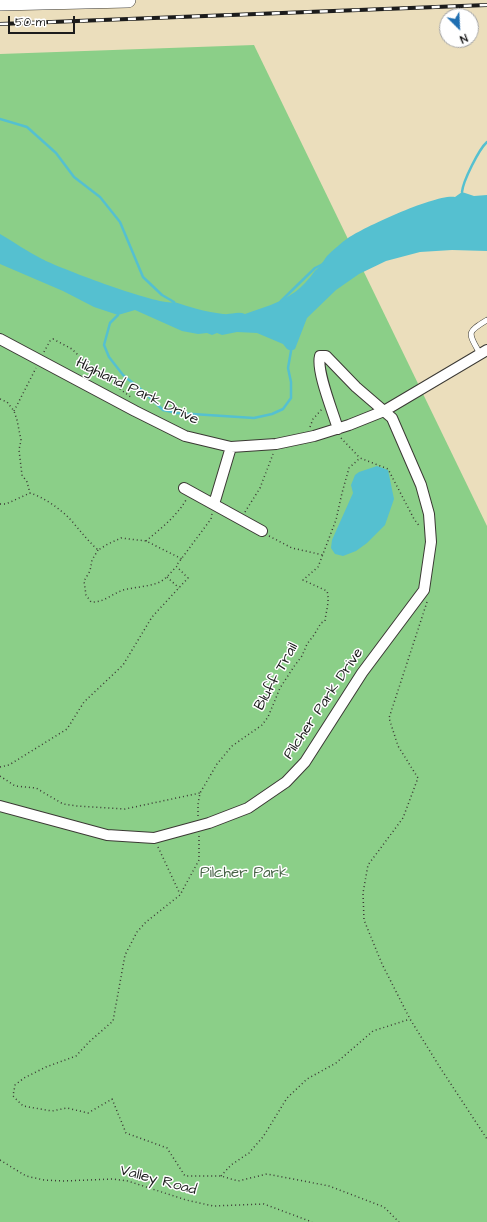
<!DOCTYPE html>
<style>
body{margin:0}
#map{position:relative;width:487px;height:1222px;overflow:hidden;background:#ebdebc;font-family:"Architects Daughter",sans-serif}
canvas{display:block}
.north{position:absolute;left:439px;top:8px;width:40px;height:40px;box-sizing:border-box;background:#fff;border:1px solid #a4a4a4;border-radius:50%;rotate:156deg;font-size:11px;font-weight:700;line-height:16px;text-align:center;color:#1c1c1c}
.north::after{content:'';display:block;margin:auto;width:14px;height:18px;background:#1f6fb2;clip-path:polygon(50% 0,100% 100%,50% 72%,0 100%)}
.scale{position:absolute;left:8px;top:16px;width:67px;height:18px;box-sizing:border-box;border:2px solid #1c1c1c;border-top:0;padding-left:5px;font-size:12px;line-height:14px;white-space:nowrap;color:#1c1c1c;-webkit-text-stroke:3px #fff;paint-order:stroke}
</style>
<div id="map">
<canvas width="487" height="1222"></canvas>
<div class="north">N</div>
<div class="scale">50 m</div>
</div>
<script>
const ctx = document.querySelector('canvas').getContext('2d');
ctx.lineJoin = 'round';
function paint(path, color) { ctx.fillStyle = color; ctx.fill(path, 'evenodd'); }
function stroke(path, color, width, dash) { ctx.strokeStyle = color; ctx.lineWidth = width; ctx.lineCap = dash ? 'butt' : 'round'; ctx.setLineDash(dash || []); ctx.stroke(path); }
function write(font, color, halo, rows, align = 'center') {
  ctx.font = font + ' "Architects Daughter",sans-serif'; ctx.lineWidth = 3; ctx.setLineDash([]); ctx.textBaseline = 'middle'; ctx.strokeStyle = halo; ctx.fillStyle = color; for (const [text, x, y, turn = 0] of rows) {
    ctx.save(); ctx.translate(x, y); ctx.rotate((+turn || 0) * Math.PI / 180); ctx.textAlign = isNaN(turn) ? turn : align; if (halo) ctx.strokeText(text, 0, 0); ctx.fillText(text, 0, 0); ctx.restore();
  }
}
const green = new Path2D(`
 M254,45l233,481v696h-487v-1168z`);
const water = new Path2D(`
 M462,192l12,4 13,-1v56l-35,-1 -32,2 -34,9 -27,13 -23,16 -29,28 -12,31 -4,2 -4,-2 -4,-5 -26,-11 -20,-1 -15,3 -5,-2 -5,2 -5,-2 -9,1 -16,-3 -47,-21 -17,5 -24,-8 -31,-16 -63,-27v-30c14,8 28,18 42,25 17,9 120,48 132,43 16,5 32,10 49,12 8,1 15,-3 22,0 17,-6 35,-11 50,-22 7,-5 14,-13 19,-20 2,-3 6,-5 8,-9 2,-2 3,-5 5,-7 6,-6 14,-13 21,-18 16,-11 90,-45 107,-41z
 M377,466l11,4 6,29 -9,26 -18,18 -11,8 -13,5 -8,-2 -4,-6 1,-8 21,-47 -2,-8 4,-10 4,-3z`);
const stream = new Path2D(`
 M0,119l27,8 29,26 18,24 26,20 20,25 23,55 19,18 12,7
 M462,192c1,-11 17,-43 25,-50
 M281,301l34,-33 8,-4
 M118,315l-8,8 -6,22 5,12 14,18 20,16 20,19 14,3 77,5 18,-4 11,-5 8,-11v-16l-3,-14 3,-17`);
const path = new Path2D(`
 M44,352l6,-11 3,-2 19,10 17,17 43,32
 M0,399l7,3 7,9 3,9 4,20 -2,10 3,25 5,7 3,11c13,4 29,15 39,25 10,11 18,22 29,32l10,-6 13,-6 25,3 36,18
 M14,411l22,-43
 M310,427l3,-8 9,-10
 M341,438l19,20
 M0,504h6l24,-11
 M245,512l15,-24 13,-34
 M269,536l23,12 31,7
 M146,541c14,-12 30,-24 40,-41
 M98,550l-6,10 -2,11 -6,10 2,14 5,7c12,1 21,-8 32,-12 12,-3 25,-3 37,-8 7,-4 11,-10 16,-15
 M167,577l12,11
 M427,602l-38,116 9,28 20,32 -15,40 -35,47 -5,28 1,27 18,44 28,55 31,50 46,70
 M0,767l9,-2 58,-36 17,-27 39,-37 29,-48 36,-39 -12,-12 35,-47 1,-5
 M0,776l15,10 21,2 27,16 14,2 48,3 75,-16
 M198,816v-12l2,-11 17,-29 15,-18 30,-21 6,-8 12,-29 15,-23 7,-9 5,-12 7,-9 7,-12 4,-2c1,-10 5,-20 2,-30l-24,-11 15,-13 18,-47 6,-27 7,-25 11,-10 28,11 26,50 6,8
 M199,836v24l-19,35 -34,27 -9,10 -12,23 -12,66 -24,21 -13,14 -30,11 -22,11 -9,7 -2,11 10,10 29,5 15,-3 21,5 24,-14 14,34 41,15 18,28h36l17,5 29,-7 62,12 55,21 15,15
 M158,847l22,47
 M0,1160l26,16 18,4 19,1 50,-2 15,2 58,19 27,6 51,-2 48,18
 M221,1176l10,-11 18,-12 14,-16 24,-39 20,-19 29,-16 37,-32 37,-12`);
const lane = new Path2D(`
 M480,354c-11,-21 -15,-21 7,-34`);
const street = new Path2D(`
 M0,339l135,72 50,25 46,11 45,-3 38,-8 35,-11 35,-14 103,-61
 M184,488l78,43
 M214,504l17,-57
 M0,806l107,29 47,3 55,-15 39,-15 38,-26 19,-20 57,-89 62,-83 7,-48 -2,-28 -8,-29 -29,-67 -36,-31 -30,-31h-6c-4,15 13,56 18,73`);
const primary = new Path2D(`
 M0,3l128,-3`);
const rail = new Path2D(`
 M0,24l487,-19`);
const streetNames = [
 ["Highland Park Drive",137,392,26],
 ["Bluff Trail",277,677,-61],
 ["Pilcher Park Drive",324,704,-56],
 ["Valley Road",158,1181,15]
];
const parkNames = [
 ["Pilcher Park",244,874]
];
paint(green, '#8bcf88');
paint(water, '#55c0d0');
stroke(stream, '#55c0d0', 2.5);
stroke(lane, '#3b3934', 6);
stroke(street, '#3b3934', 12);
stroke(primary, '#3b3934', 16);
stroke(path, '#3b3934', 1.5, [1, 3]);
stroke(lane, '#fff', 5);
stroke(street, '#fff', 10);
stroke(primary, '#fff', 15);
stroke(rail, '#1c1c1c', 4);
stroke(rail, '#fff', 2.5, [8]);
write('15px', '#1c1c1c', '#fff', streetNames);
write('15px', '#486447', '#fff', parkNames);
</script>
